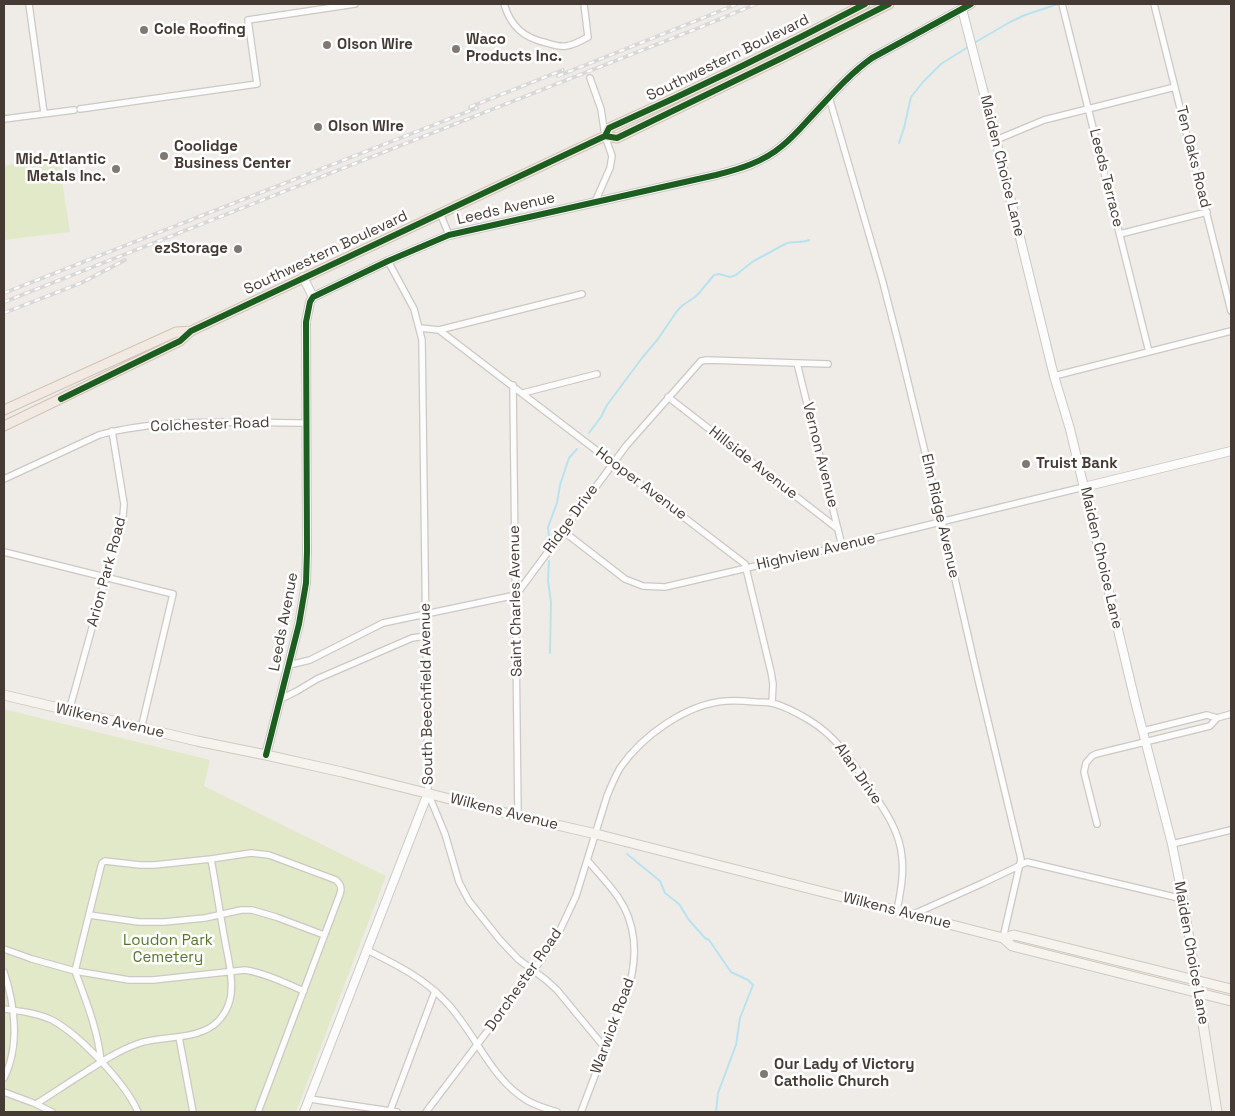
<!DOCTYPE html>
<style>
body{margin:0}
#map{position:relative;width:1235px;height:1116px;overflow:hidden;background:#efece8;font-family:"Space Grotesk",sans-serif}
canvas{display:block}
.frame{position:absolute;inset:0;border:5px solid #453b34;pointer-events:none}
</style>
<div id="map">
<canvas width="1235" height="1116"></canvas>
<div class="frame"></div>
</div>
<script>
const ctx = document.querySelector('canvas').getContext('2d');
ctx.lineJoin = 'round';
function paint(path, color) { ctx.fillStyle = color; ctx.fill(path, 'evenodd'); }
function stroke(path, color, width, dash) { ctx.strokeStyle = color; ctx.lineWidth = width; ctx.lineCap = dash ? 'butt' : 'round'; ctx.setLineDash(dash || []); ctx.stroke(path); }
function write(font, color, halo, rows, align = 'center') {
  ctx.font = font + ' "Space Grotesk",sans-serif'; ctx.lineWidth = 5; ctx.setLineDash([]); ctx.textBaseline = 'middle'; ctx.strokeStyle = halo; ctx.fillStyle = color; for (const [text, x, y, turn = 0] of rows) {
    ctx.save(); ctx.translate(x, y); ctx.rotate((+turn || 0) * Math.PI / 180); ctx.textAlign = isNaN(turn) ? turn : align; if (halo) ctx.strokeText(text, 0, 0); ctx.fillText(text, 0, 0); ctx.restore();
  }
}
const green = new Path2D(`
 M58,155l12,77 -66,8v-74z
 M4,709l206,51 -6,26 182,90 -90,236h-292z`);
const stream = new Path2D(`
 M974,43l36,-21 15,-7 33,-11
 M899,143l5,-15 7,-31 12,-15 18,-18 27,-17
 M589,433l12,-16 6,-12 35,-47 16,-19 19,-28 6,-6 12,-8 5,-5 14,-17 5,-1 11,3 6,-2 16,-13 33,-18c8,-4 15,0 24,-4
 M549,537l-1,-10 9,-24 3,-18 9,-27 8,-9
 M549,561l-1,20 3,21 -1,51
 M627,854l33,27 5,12 14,11 10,16 16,18 4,2 22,32 17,8 5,5 -13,33 -4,27 -18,48 -2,19`);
const minor = new Path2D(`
 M29,4l15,109
 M504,4c7,23 20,34 43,39 6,2 13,4 19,3 8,-1 15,-5 22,-9l-4,-33
 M1062,4l87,348
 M1154,4l77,307
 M590,78l11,31 4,27 7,20 -2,12 -15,34
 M829,97l53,182 18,70 42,173 35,153 44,184 -18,79
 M80,109l177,-25 -9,-64 107,-16
 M4,119l70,-9
 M996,140l48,-20 131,-33
 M440,213l9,22
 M1120,234l87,-22
 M388,261l26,48 8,31 6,453 17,41 14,48 10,19 31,39 18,19 28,21 11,10 48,58
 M420,328l19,2 306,234 26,108 2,12 -1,19
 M439,330l143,-36
 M797,363l45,183
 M1054,376l177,-45
 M513,385l5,431
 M523,393l74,-19
 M668,397l170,132
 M4,479l95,-44c65,-18 142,-12 208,-12
 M563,531l62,48 18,7 22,1 177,-41 242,-59
 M4,552l169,42 -32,135
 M289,665l21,-5 73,-37 133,-28 110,-149 75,-85 6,-1 121,4
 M281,699l16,-8 20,-12 95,-41 14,-2
 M69,711l54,-195 1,-12 -12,-73
 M1143,731l64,-16 10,3 14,-4
 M1097,824l-13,-52 2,-9 6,-7 4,-2 114,-28 7,-8
 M1172,844l59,-14
 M914,914l69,-31 44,-21 156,37
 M89,915l50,7h25l41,-4 36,-8h11l24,7 48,18
 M4,949l28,10 43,12 26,-105 1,-3 3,-2 35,4h14l57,-6 40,-6 18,2 67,25c5,5 6,8 4,14l-82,218
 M367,950c28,14 57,28 79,52 29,30 45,78 82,99 9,5 19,8 29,11
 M4,972c11,33 16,74 0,106
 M4,1009c16,2 33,4 48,11 28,15 74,64 86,92
 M179,1037l14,75
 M101,1062c-3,-32 -15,-61 -26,-91l54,9h24l92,-10c20,3 40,13 59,21
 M4,1092l32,12 16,8
 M310,1099l87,13
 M36,1104c16,-10 32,-21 48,-31 17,-11 34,-22 53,-29 21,-8 45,-4 66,-13 16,-6 26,-21 28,-37 2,-18 -3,-36 -6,-53 -5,-27 -9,-55 -14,-82
 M390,1111l45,-120
 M426,1112l107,-141 19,-26 9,-17 15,-32 31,-100c4,-10 8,-19 13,-28 22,-32 66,-64 106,-67 10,-1 20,0 30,1 5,0 10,0 15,1 11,2 28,11 38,17 27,16 43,41 60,67 15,22 31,44 33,71 2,18 -2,36 -5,53
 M581,1112l48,-126c9,-31 7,-63 -11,-89 -9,-13 -20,-24 -30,-36`);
const tertiary = new Path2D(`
 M962,9l34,131 58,236 16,53 66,276 36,139 11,55 15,93
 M303,277l10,20
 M1084,487l147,-36
 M266,755l33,-131 7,-41 1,-32 -1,-229 4,-20 3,-5 75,-36 61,-26 267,-60c24,-6 47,-13 66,-29 10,-8 18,-17 27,-27 20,-21 39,-44 63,-61l99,-54
 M304,1112l124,-319`);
const secondary = new Path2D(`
 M4,695l193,46 69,14 76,17 176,44 78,18 407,104 11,-3 217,54
 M1003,938l9,8 219,55
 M1198,992l19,120`);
const primary = new Path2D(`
 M605,136l4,-8c87,-39 172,-80 256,-124
 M4,410l172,-78 15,-1
 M4,426l176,-85 11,-10 414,-195 12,2 167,-81 105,-53`);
const rail = new Path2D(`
 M558,76l140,-56 39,-16
 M470,107l93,-37
 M4,293l473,-185
 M4,302l697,-275 55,-23
 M4,313l77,-30 44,-23`);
const cycleway = new Path2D(`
 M605,136l4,-8c87,-39 172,-80 256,-124
 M61,399l119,-58 11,-10 414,-195 12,2 167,-81 105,-53
 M266,755l33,-131 7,-41 1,-32 -1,-229 4,-20 3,-5 75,-36 61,-26 267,-60c24,-6 47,-13 66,-29 10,-8 18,-17 27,-27 20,-21 39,-44 63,-61l99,-54`);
const markers = [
 [144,30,5,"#807973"],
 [327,45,5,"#807973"],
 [456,49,5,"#807973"],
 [318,127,5,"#807973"],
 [164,156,5,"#807973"],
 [116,169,5,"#807973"],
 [238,249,5,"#807973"],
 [1026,464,5,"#807973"],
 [764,1074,5,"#807973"]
];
const poiNames = [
 ["Cole Roofing",154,30],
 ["Waco",466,40],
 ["Products Inc.",466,57],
 ["Olson Wire",337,45],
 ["Olson WIre",328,127],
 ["Coolidge",174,147],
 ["Business Center",174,164],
 ["Mid-Atlantic",106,160,"right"],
 ["Metals Inc.",106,177,"right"],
 ["ezStorage",228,249,"right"],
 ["Truist Bank",1036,464],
 ["Our Lady of Victory",774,1065],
 ["Catholic Church",774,1082]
];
const streetNames = [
 ["Southwestern Boulevard",728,58,-26],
 ["Ten Oaks Road",1193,157,76],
 ["Maiden Choice Lane",1002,166,76],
 ["Leeds Terrace",1106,178,76],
 ["Leeds Avenue",506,209,-13],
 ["Southwestern Boulevard",326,253,-25],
 ["Colchester Road",210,425,-2],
 ["Vernon Avenue",820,455,76],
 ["Hillside Avenue",753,463,38],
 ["Hooper Avenue",641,484,37],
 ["Elm Ridge Avenue",940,516,77],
 ["Ridge Drive",571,519,-54],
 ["Highview Avenue",816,552,-13],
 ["Maiden Choice Lane",1101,558,77],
 ["Arion Park Road",107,572,-75],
 ["Saint Charles Avenue",516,601,-91],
 ["Leeds Avenue",284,622,-79],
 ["South Beechfield Avenue",427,694,-91],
 ["Wilkens Avenue",110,721,13],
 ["Alan Drive",858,774,55],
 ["Wilkens Avenue",504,812,14],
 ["Wilkens Avenue",897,911,14],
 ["Maiden Choice Lane",1191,953,80],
 ["Dorchester Road",524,980,-55],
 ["Warwick Road",613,1026,-70]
];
const parkNames = [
 ["Loudon Park",168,941],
 ["Cemetery",168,958]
];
paint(green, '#e2e9c8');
stroke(stream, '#b8e3ee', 2);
stroke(minor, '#ccc8c4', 8);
stroke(tertiary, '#ccc8c4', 10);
stroke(secondary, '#d0c9c0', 11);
stroke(primary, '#d1c4b5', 11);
stroke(minor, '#fdfcfc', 5.5);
stroke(tertiary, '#fdfcfc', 8);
stroke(secondary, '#f6f2ee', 9);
stroke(primary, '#f1e9e2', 9);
stroke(rail, '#d9d8d8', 4);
stroke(rail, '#fff', 2, [5.5]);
stroke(cycleway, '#1b5e20', 6);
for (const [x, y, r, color] of markers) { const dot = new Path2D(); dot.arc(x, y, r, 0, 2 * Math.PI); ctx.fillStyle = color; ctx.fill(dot); stroke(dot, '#fff', 2); }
write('bold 15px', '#453b34', '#fff', poiNames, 'left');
write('15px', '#453b34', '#fff', streetNames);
write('15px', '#557628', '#fff', parkNames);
</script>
